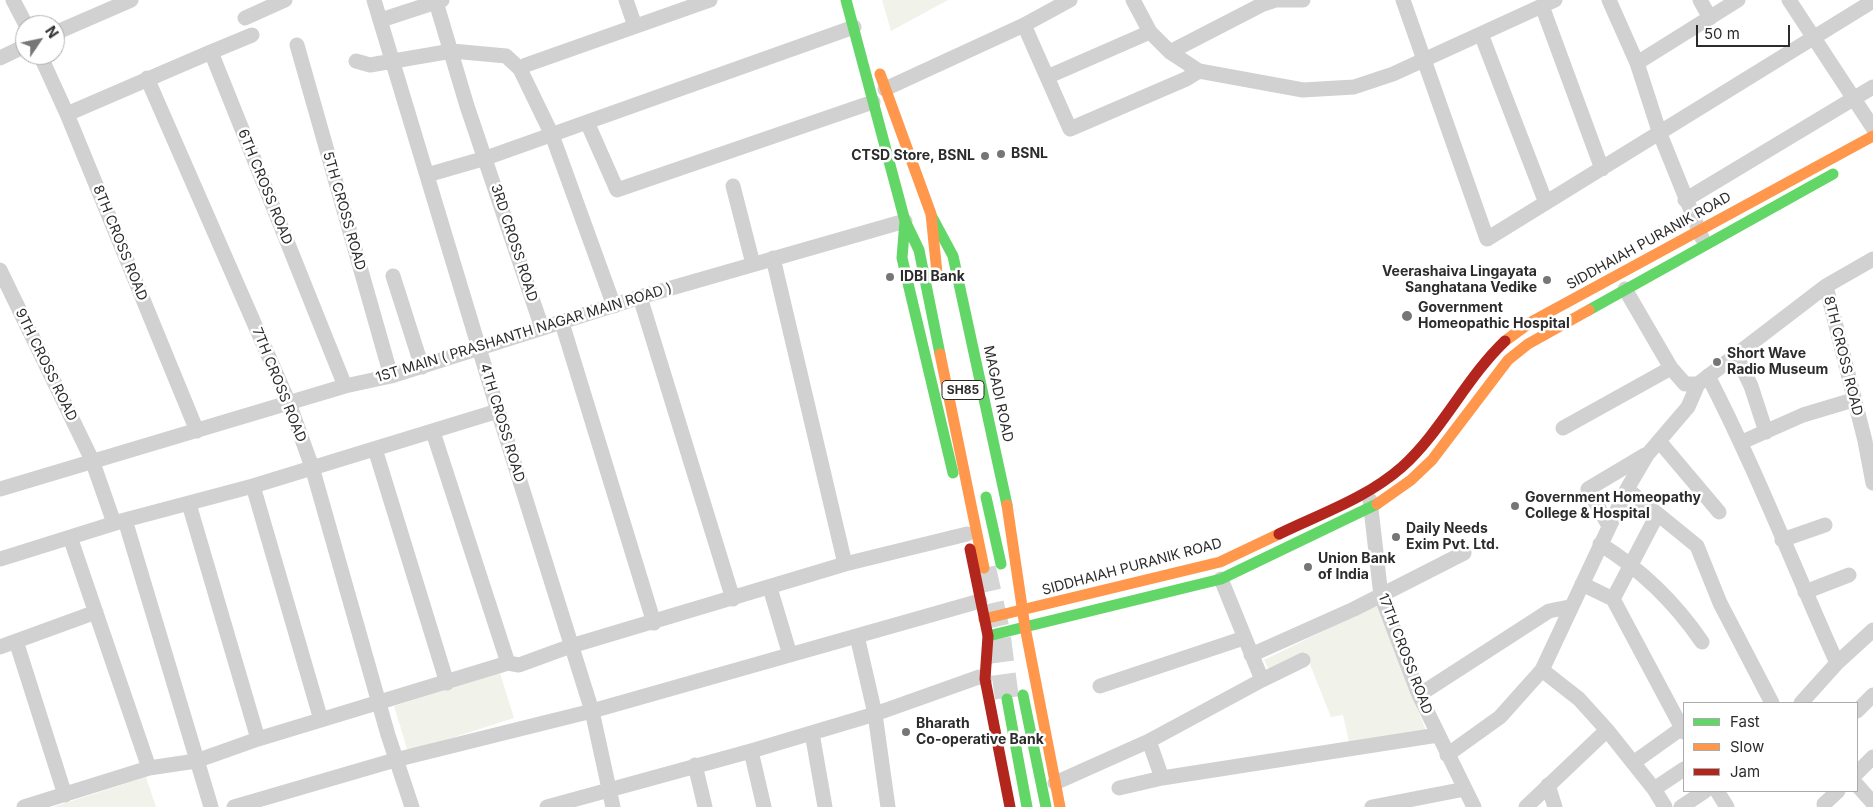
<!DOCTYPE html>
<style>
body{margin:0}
#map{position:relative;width:1873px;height:807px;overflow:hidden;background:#fff;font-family:Inter,sans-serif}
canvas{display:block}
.legend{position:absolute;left:1683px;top:702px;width:175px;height:90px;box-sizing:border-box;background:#fff;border:1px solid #ababab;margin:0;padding:6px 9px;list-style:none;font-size:15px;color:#2c2c2c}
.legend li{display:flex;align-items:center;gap:10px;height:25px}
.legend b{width:25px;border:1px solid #ababab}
.north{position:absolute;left:15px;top:15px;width:50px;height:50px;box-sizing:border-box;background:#fff;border:1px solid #ababab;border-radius:50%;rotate:56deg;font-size:14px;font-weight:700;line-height:20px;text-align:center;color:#2c2c2c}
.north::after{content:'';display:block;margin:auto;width:18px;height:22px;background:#767676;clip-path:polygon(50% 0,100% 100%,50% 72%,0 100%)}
.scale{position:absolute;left:1696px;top:25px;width:94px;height:22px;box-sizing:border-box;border:2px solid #2c2c2c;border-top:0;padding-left:6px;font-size:15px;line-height:18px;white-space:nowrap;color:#2c2c2c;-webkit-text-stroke:4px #fff;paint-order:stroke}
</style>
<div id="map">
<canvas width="1873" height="807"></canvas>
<ul class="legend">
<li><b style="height:6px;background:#63d668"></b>Fast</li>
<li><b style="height:6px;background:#ff974d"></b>Slow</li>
<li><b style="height:6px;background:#b3261e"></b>Jam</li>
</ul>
<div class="north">N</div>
<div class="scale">50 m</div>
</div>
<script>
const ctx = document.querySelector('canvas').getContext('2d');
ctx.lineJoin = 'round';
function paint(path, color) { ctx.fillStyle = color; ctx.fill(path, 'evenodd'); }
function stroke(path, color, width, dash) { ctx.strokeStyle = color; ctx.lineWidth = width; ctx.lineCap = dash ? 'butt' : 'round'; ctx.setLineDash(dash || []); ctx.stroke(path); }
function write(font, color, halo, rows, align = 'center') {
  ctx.font = font + ' Inter,sans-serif'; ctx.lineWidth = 5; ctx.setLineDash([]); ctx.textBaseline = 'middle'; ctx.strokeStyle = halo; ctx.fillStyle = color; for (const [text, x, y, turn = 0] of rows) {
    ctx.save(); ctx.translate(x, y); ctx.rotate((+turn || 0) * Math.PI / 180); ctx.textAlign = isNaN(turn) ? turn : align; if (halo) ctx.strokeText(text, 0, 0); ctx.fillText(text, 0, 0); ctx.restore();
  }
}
const green = new Path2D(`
 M882,0h66l-57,31z
 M1376,605l51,128 -78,9 -6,-27 -12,2 -26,-65 -36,18 -5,-10z
 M500,673l14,45 -106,34 -14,-46z
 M146,777l10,30h-103z`);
const primaryTunnel = new Path2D(`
 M984,568l14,63 9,68`);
const street = new Path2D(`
 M13,0l13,25
 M374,0l124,411 94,300 21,96
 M626,0l9,26
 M1133,0l17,32 20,20 29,19 104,19 51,-3 39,-13 162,-74
 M1403,0l84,239 386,-238
 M1609,0l28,63 23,71 42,104
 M1700,0l10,18
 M1789,0l84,128
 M436,2l31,104 75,222
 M1542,6l60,163
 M245,18l40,-18
 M381,20l61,-20
 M1024,25l46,104 116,-50 13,-8
 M55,33l76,-33
 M1481,34l65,169
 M297,45l94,331
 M211,52l41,-17
 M1170,52l91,-47 15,-5h27
 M40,55l27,59 130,317
 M0,58l25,-12
 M356,61l14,4 82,-14 54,5 14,13
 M1637,63l101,-63
 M1047,77l103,-45
 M147,78l142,325 23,64 76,268 24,72
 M885,89l139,-64 46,-25
 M67,114l144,-62 134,334
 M587,122l30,68 256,-88
 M427,175l59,-17 368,-131
 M733,186l20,78
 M1685,200l188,-113
 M773,258l72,306
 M0,270l92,190 22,63
 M393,276l29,91
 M1826,286l39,155 8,42
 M1625,289l46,79 14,16h13
 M640,297l93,302
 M614,306l-62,-171 -32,-66 6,-4 184,-65
 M562,323l92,300
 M1736,355l15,31 15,46
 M1708,376c48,93 86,192 129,287
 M1563,428l108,-60
 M433,432l75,231
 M1659,441l60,71
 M1742,442l61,-27 50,-15
 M375,449l72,234
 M253,486l68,234
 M0,489l345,-103 46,-10 249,-79 265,-76
 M1627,489l70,57 23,57 52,100
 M1370,500l11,96 38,99 55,112
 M189,504l69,235
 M125,520l86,287
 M1609,526l-21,-37 57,-34
 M70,537l79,231
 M1782,540l43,-15
 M1600,544c42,26 74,57 102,98
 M0,559l125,-39 128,-34 245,-75
 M1221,579l41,101
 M1582,584l31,15 71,133
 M770,588l20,67
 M1805,592l44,-17
 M1613,599l44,-84
 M857,636l18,78 13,93
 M16,641l49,154
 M0,647l96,-35
 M1251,655l103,-46 110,-56
 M1542,670l37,29 28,31 47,59 11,18
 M1100,686l144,-48
 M1419,695l130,-84 20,-4
 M1801,703l36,-40 36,-33
 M1857,711l16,-16
 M812,733l13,74
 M1149,741l113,-61 41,-20
 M751,751l13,56
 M1447,755l53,-38 42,-47 85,-181 20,-34 41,-48 10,-23 128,-98 47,-27
 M1633,763l49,-35
 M695,765l10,42
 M1857,773l16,-16
 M1055,783l94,-42 13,37 276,-43
 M1548,785l7,22
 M1857,785l16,18
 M1119,788l43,-10
 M1654,789l30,-20
 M1717,791l10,16
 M1824,804l14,-13
 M24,807l125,-39 47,-7 62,-22 250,-76 11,2 52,-19 274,-82 122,-30
 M234,807l161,-47 197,-49 388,-110
 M547,807l204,-56 124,-37 104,-37 6,2
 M1372,807l93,-18
 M1526,807l81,-77
 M1681,807l24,-16`);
const fast = new Path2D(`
 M846,0l59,221 14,29 21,104
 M932,217l21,39 54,249
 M905,221l-3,37 51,215
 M1589,310l244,-136
 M986,497l15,67
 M988,636l233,-57 156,-75
 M1023,695l23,112
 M1007,699l20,108`);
const slow = new Path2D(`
 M880,74l51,140 6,59
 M1505,341l26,-19 342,-186
 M940,354l44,214
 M1377,504l34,-24 21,-20 76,-100 20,-16 61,-34
 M1007,505l18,122 35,180
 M984,619l236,-57 59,-28`);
const jam = new Path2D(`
 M1279,534c41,-20 88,-36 123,-67 40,-36 64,-89 103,-126
 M970,549l18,87 -3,43 25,128`);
const markers = [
 [1001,154,5,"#767676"],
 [985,156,5,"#767676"],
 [890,277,5,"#767676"],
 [1547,280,5,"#767676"],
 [1407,316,6,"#767676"],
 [1717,362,5,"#767676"],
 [1515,506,5,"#767676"],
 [1396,537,5,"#767676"],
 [1308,567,5,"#767676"],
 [906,732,5,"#767676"]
];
const shields = [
 [963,390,42]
];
const shieldNames = [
 ["SH85",963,390]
];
const poiNames = [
 ["BSNL",1011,154],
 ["CTSD Store, BSNL",975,156,"right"],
 ["Veerashaiva Lingayata",1537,272,"right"],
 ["Sanghatana Vedike",1537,288,"right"],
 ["IDBI Bank",900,277],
 ["Government",1418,308],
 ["Homeopathic Hospital",1418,324],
 ["Short Wave",1727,354],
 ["Radio Museum",1727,370],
 ["Government Homeopathy",1525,498],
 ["College & Hospital",1525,514],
 ["Daily Needs",1406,529],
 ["Exim Pvt. Ltd.",1406,545],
 ["Union Bank",1318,559],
 ["of India",1318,575],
 ["Bharath",916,724],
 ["Co-operative Bank",916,740]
];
const streetNames = [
 ["6TH CROSS ROAD",265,187,68],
 ["5TH CROSS ROAD",344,211,74],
 ["SIDDHAIAH PURANIK ROAD",1649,241,-29],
 ["8TH CROSS ROAD",120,243,68],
 ["3RD CROSS ROAD",514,243,72],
 ["1ST MAIN ( PRASHANTH NAGAR MAIN ROAD )",524,333,-17],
 ["8TH CROSS ROAD",1843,356,76],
 ["9TH CROSS ROAD",46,365,64],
 ["7TH CROSS ROAD",279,385,68],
 ["MAGADI ROAD",998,394,78],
 ["4TH CROSS ROAD",502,423,73],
 ["SIDDHAIAH PURANIK ROAD",1132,567,-15],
 ["17TH CROSS ROAD",1405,654,69]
];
paint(green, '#f1f3ea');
stroke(primaryTunnel, '#d5d5d5', 24, [24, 12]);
stroke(street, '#d1d1d1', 15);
stroke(fast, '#63d668', 11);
stroke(slow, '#ff974d', 11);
stroke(jam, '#b3261e', 11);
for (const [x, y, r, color] of markers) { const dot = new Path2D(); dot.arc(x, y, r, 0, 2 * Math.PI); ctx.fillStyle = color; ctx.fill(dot); stroke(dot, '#fff', 2); }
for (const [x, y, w] of shields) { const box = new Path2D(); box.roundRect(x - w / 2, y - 9.5, w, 19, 4); ctx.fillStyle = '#fff'; ctx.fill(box); stroke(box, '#2c2c2c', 1); }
write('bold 12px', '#2c2c2c', null, shieldNames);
write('bold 14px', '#2c2c2c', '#fff', poiNames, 'left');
write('14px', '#2c2c2c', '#fff', streetNames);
</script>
